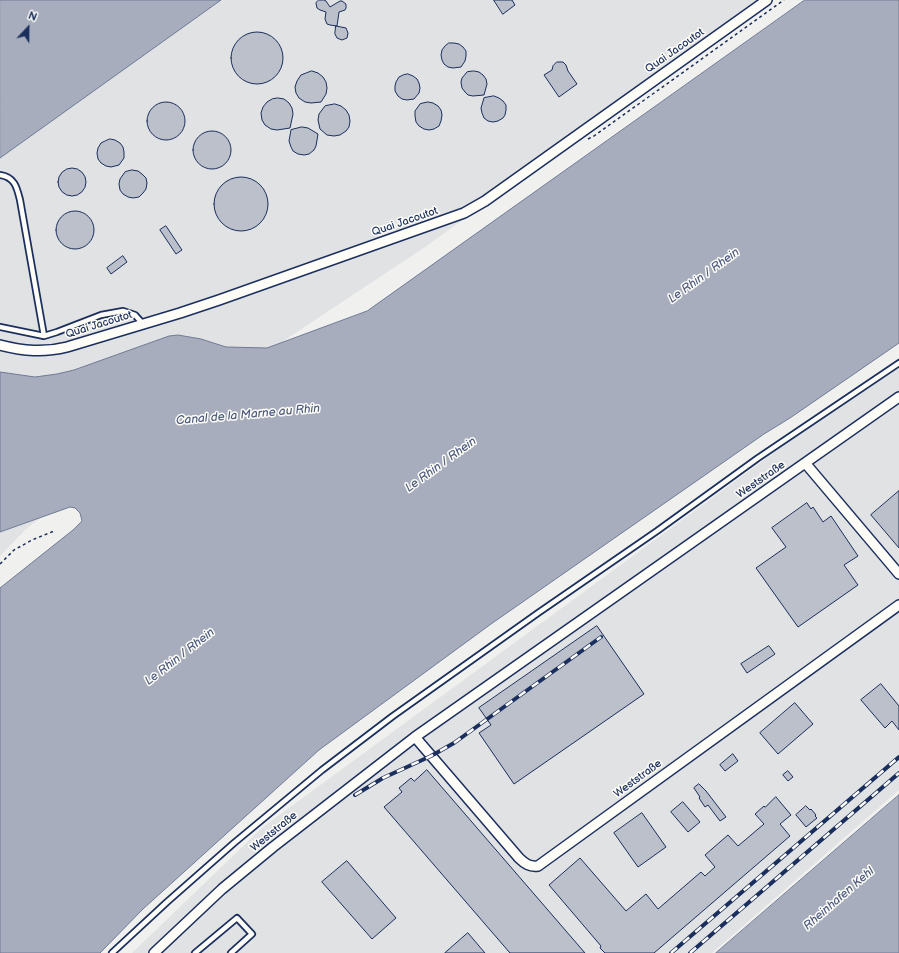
<!DOCTYPE html>
<meta charset="utf-8">
<style>
body{margin:0}
#map{position:relative;width:899px;height:953px;overflow:hidden;background:#f0f0ee;font-family:"Balsamiq Sans",sans-serif}
canvas{display:block}
.north{position:absolute;left:8px;top:8px;width:40px;height:40px;-webkit-text-stroke:3px #fdfcf7;paint-order:stroke;rotate:22deg;font-size:11px;font-weight:700;line-height:16px;text-align:center;color:#1b2f5e}
.north::after{content:'';display:block;margin:auto;width:14px;height:18px;background:#1b2f5e;clip-path:polygon(50% 0,100% 100%,50% 72%,0 100%)}
</style>
<div id="map">
<canvas width="899" height="953"></canvas>
<div class="north">N</div>
</div>
<script>
const ctx = document.querySelector('canvas').getContext('2d');
ctx.lineJoin = 'round';
function paint(path, color) { ctx.fillStyle = color; ctx.fill(path, 'evenodd'); }
function stroke(path, color, width, dash) { ctx.strokeStyle = color; ctx.lineWidth = width; ctx.lineCap = dash ? 'butt' : 'round'; ctx.setLineDash(dash || []); ctx.stroke(path); }
function write(font, color, halo, rows, align = 'center') {
  ctx.font = font + ' "Balsamiq Sans",sans-serif'; ctx.lineWidth = 3; ctx.setLineDash([]); ctx.textBaseline = 'middle'; ctx.strokeStyle = halo; ctx.fillStyle = color; for (const [text, x, y, turn = 0] of rows) {
    ctx.save(); ctx.translate(x, y); ctx.rotate((+turn || 0) * Math.PI / 180); ctx.textAlign = isNaN(turn) ? turn : align; if (halo) ctx.strokeText(text, 0, 0); ctx.fillText(text, 0, 0); ctx.restore();
  }
}
const built = new Path2D(`
 M0,0h771l-146,103 -200,144 -146,97 -146,100 -108,86 -25,26z
 M899,361v429l-187,163h-580l131,-126z`);
const water = new Path2D(`
 M0,0h221l-221,158z
 M805,0h94v343l-109,75 -26,16 -273,190 -172,126 -176,159 -43,44h-100v-365l73,-58 9,-9 -2,-8 -5,-5 -5,-1 -70,25v-160l35,5 22,-3 17,-4 95,-34 9,-1 23,4 25,8 41,1 100,-37z
 M899,795v158h-183z`);
const building = new Path2D(`
 M319,0h5l2,1 4,6 10,-6h2l4,3v4l-1,2 -6,2 -2,14 -7,-1 -3,-1 -2,-5 1,-7 -6,-2 -3,-2 -1,-5z
 M494,0h18l3,5 -12,9z
 M336,26l10,2 2,5 -1,5 -5,2 -5,-2 -2,-4z
 M231 58a26 26 0 1 1 52 0a26 26 0 1 1-52 0Z
 M449,43h5l5,1 4,3 3,4v5l-1,5 -4,6 -8,1 -5,-1 -4,-3 -2,-4 -1,-5 1,-5 3,-4z
 M557,62h6l3,3 2,6 9,13 -18,13 -15,-22 8,-5 1,-4z
 M312,71l6,2 5,4 3,5 1,6 -1,6 -5,8 -10,1 -6,-1 -6,-4 -3,-5 -1,-6 2,-6 4,-6 5,-2z
 M474,71l5,1 4,3 3,4 1,5 -3,11 -11,1 -5,-1 -3,-3 -3,-4 -1,-6 1,-4 5,-6z
 M408,74l5,2 4,3 2,4 1,5 -1,5 -5,6 -7,1 -5,-1 -4,-3 -3,-5v-5l1,-4 3,-5 4,-2z
 M494,96l5,2 4,3 3,4v5l-1,5 -2,3 -5,3 -5,1 -5,-1 -4,-3 -2,-5 -1,-5 3,-10z
 M278,98l6,1 5,4 3,5 1,6 -3,14 -13,2 -6,-1 -6,-4 -3,-5 -1,-7 2,-6 4,-5 5,-3z
 M147 121a19 19 0 1 1 38 0a19 19 0 1 1-38 0Z
 M428,102l5,1 5,3 3,4 1,5 -1,6 -2,5 -5,3 -5,1 -5,-1 -5,-3 -3,-4 -1,-6v-5l5,-7z
 M335,104l6,2 5,4 3,5 1,6 -1,6 -3,4 -6,4 -6,1 -7,-1 -7,-6 -2,-9 1,-6 6,-8z
 M302,127l6,1 10,6 -2,12 -2,4 -5,4 -5,1 -6,-1 -5,-3 -2,-4 -2,-6 2,-11z
 M193 150a19 19 0 1 1 38 0a19 19 0 1 1-38 0Z
 M110,139l5,1 5,3 3,4 1,5v6l-5,7 -8,2 -5,-1 -5,-3 -3,-4 -1,-6 1,-5 3,-5 4,-2z
 M58 182a14 14 0 1 1 28 0a14 14 0 1 1-28 0Z
 M132,170l6,1 4,3 4,4 1,5 -1,6 -3,4 -4,4 -6,1 -5,-1 -5,-3 -3,-4 -1,-6 1,-5 5,-7z
 M214 204a27 27 0 1 1 54 0a27 27 0 1 1-54 0Z
 M56 230a19 19 0 1 1 38 0a19 19 0 1 1-38 0Z
 M166,226l16,24 -6,4 -16,-24z
 M123,256l4,6 -16,12 -4,-6z
 M899,491v57l-28,-33z
 M807,503l4,6 2,-2 10,15 8,-6 27,40 -14,9 14,20 -60,42 -42,-59 30,-21 -14,-19z
 M597,626l47,68 -130,90 -35,-51 12,-8 -12,-17z
 M769,646l6,8 -28,19 -6,-9z
 M881,684l18,22v24l-7,-9 -7,7 -24,-28z
 M795,703l18,21 -35,30 -18,-21z
 M733,754l5,7 -13,10 -5,-6z
 M427,770l158,183h-75l-126,-146 18,-15 -3,-4 12,-10 3,3z
 M788,771l5,6 -5,4 -5,-6z
 M699,784l7,7 20,26 -6,4 -12,-16 -3,2 -6,-9 1,-1 -6,-9z
 M776,797l15,18 -11,9 10,12 -136,117h-49l-5,-5 1,-2 -52,-61 31,-27 46,53 20,-17 12,15 43,-37 4,4 10,-9 -10,-12 23,-20 10,11 26,-22 -9,-10 9,-8 1,1z
 M683,802l17,20 -12,10 -17,-20z
 M806,806l4,4 1,-1 5,6 -1,1 2,2 -11,9 -10,-12z
 M642,813l24,34 -28,20 -24,-34z
 M347,861l49,57 -24,21 -50,-57z
 M468,933l17,20h-40z`);
const path = new Path2D(`
 M588,139l6,-3 190,-136
 M0,564l14,-14 18,-10 22,-9`);
const lane = new Path2D(`
 M0,175c15,2 17,13 20,25l24,136
 M0,327l44,9 13,-4 44,-17 22,-4 12,4 8,9
 M112,953l55,-51 67,-59 88,-73 71,-54 145,-103 119,-82 101,-73 141,-95
 M195,953l42,-35 15,16 -21,19`);
const street = new Path2D(`
 M0,345c24,6 43,8 67,2l113,-34 39,-13 245,-87 21,-12 282,-201
 M806,464l93,110
 M415,737l104,121c6,6 11,9 19,8l361,-261
 M154,953l68,-64 51,-42 142,-110 484,-340`);
const rail = new Path2D(`
 M355,795l28,-17 48,-22 23,-13 147,-106
 M671,953l228,-196
 M690,953l209,-180`);
const streetNames = [
 ["Quai Jacoutot",675,51,-35],
 ["Quai Jacoutot",405,222,-19],
 ["Quai Jacoutot",99,325,-17],
 ["Weststraße",761,480,-35],
 ["Weststraße",638,779,-36],
 ["Weststraße",274,832,-39]
];
const waterNames = [
 ["Le Rhin / Rhein",704,276,-36],
 ["Canal de la Marne au Rhin",248,415,-5],
 ["Le Rhin / Rhein",441,465,-36],
 ["Le Rhin / Rhein",180,657,-38],
 ["Rheinhafen Kehl",839,899,-41]
];
paint(built, '#e0e2e3');
paint(water, '#a7adbd');
stroke(water, '#6f7b97', 1);
paint(building, '#bbc0ca');
stroke(building, '#1b2f5e', 1);
stroke(lane, '#1b2f5e', 8);
stroke(street, '#1b2f5e', 12);
stroke(path, '#1b2f5e', 1.5, [3, 3]);
stroke(lane, '#fdfcf7', 4.5);
stroke(street, '#fdfcf7', 9);
stroke(rail, '#1b2f5e', 4);
stroke(rail, '#fdfcf7', 2.5, [8]);
write('11px', '#1b2f5e', '#fdfcf7', streetNames);
write('italic 12px', '#4c5b7f', '#fdfcf7', waterNames);
</script>
